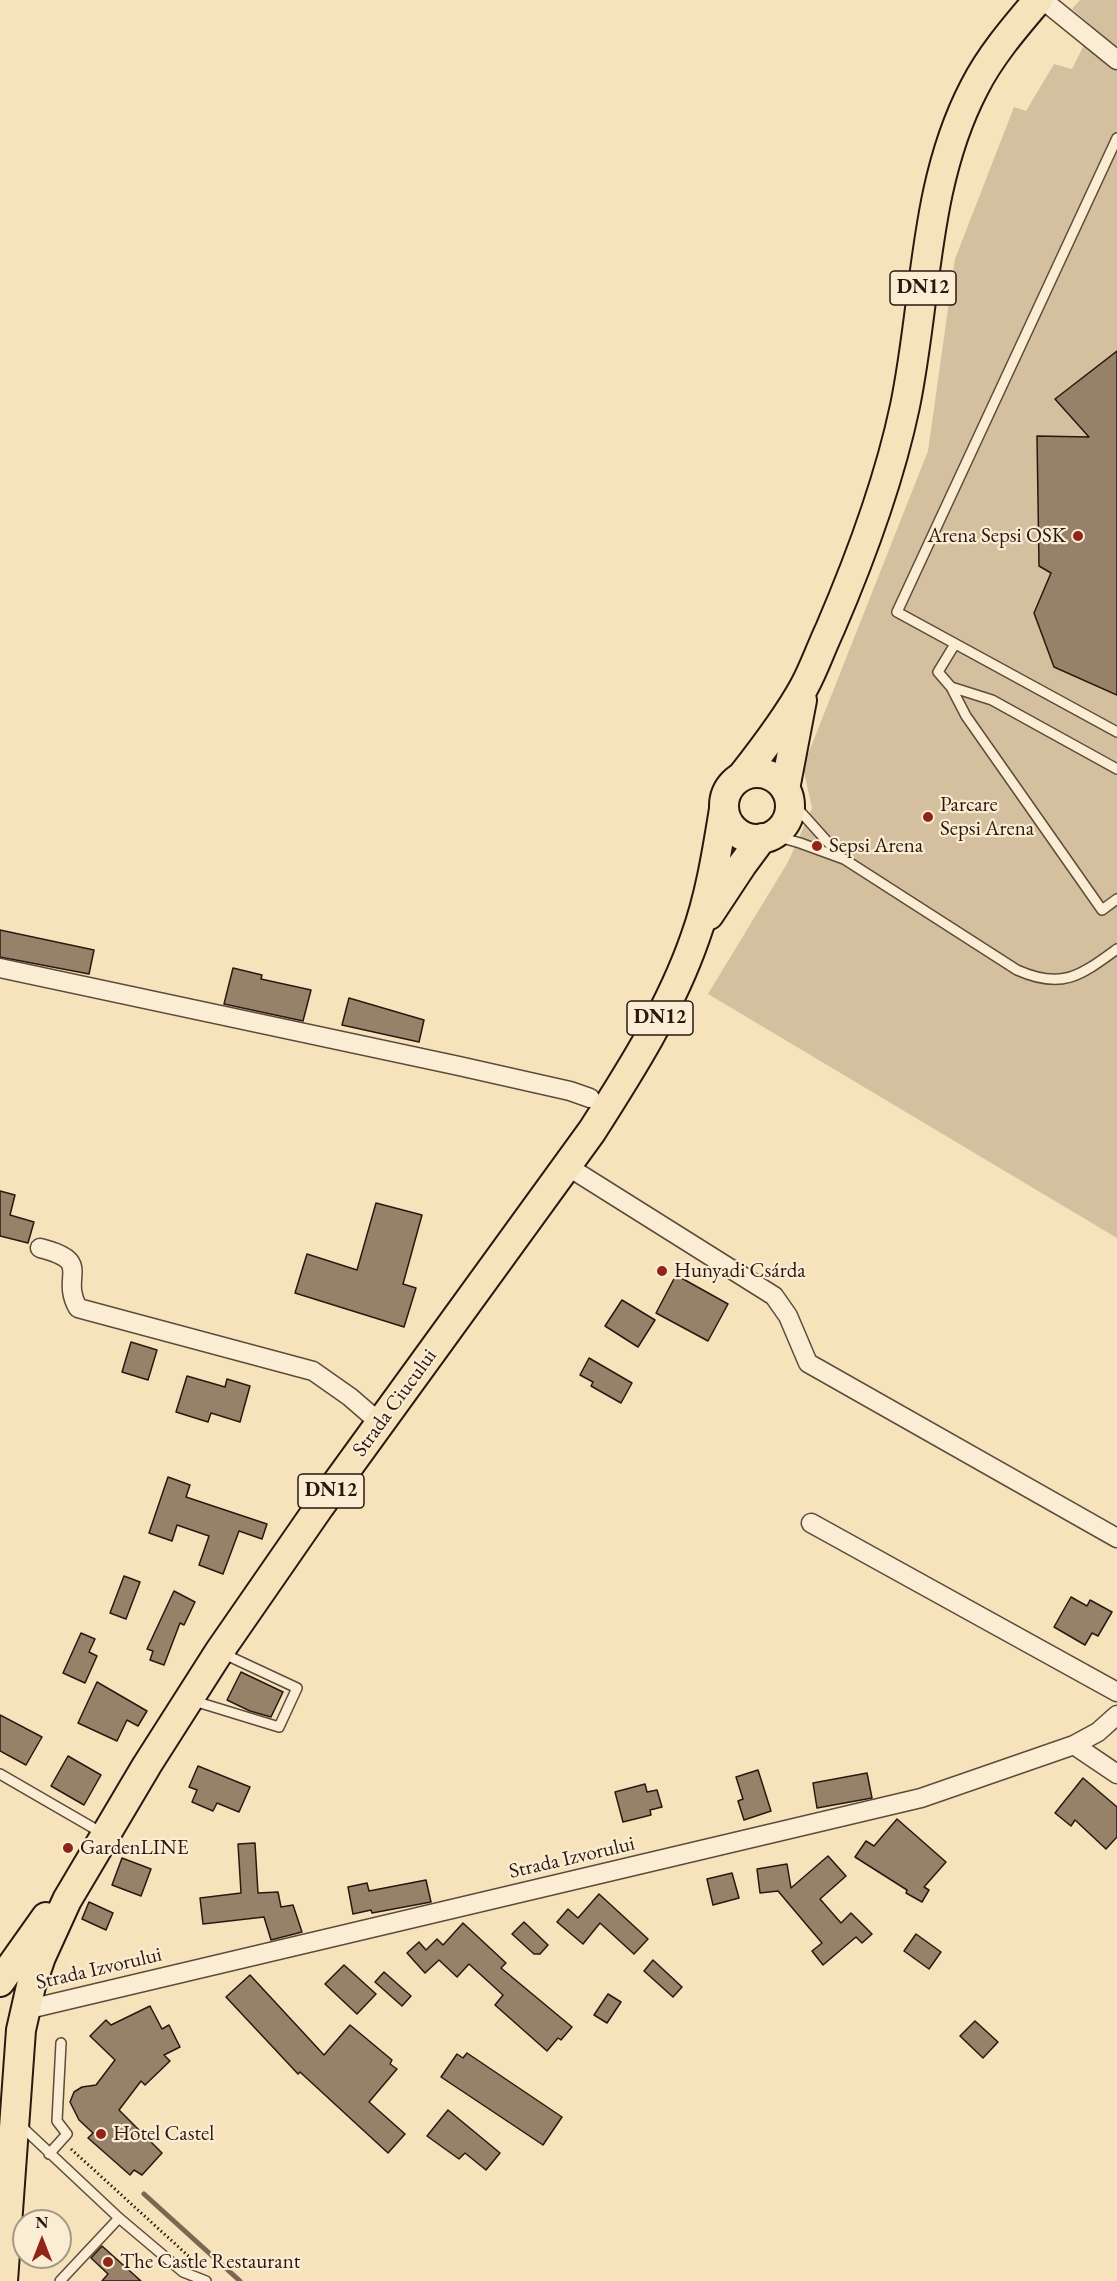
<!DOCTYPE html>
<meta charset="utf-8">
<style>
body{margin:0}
#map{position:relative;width:1117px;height:2281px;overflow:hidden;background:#f7e3bb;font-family:"EB Garamond",serif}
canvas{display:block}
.north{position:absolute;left:12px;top:2209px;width:60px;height:60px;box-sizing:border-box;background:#faedd3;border:2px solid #a79885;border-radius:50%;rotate:0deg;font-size:16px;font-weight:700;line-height:24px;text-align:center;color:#2a1810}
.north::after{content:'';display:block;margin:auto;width:21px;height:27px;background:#8f2418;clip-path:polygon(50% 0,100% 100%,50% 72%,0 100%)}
</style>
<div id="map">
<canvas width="1117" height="2281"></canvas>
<div class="north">N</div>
</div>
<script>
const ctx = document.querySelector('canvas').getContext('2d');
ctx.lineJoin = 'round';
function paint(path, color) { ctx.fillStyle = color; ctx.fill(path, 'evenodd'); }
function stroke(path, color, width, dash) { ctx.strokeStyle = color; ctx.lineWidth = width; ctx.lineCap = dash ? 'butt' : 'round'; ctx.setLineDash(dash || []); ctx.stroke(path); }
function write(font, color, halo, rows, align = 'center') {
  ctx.font = font + ' "EB Garamond",serif'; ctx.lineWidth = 4.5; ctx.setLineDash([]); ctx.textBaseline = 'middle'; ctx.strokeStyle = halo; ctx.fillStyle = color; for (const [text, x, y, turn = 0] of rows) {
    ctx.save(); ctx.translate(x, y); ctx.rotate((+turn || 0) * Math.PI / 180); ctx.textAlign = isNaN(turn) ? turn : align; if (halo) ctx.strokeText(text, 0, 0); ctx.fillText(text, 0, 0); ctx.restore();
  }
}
const green = new Path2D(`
 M1080,0h37v1238l-409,-244 80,-132 24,-54 -9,-41 125,-316 27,-192 59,-152 12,4 28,-47 18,5 21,-42 -21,-18z`);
const stream = new Path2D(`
 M144,2194l96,87`);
const building = new Path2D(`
 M1117,351v344l-63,-28 -20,-54 17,-40 -12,-7 -2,-130 52,1 -34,-38z
 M0,930l94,20 -5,24 -89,-17z
 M233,968l29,7 -1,4 50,11 -8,31 -79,-17z
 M349,998l75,22 -5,22 -77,-17z
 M0,1191l15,4 -5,20 24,7 -6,21 -28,-7z
 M376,1203l46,12 -19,69 13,4 -12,39 -109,-34 12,-39 50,16z
 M676,1275l52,29 -20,37 -52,-28z
 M622,1300l33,20 -17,27 -33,-21z
 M131,1342l26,8 -9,30 -26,-8z
 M589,1358l43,25 -11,20 -30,-17 2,-4 -13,-7z
 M187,1376l38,11 2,-8 23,7 -10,36 -29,-9 -3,9 -32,-10z
 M168,1477l22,8 -4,12 81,27 -5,15 -23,-8 -16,43 -24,-9 10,-29 -32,-11 -5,16 -23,-8z
 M124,1576l16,6 -14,37 -16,-6z
 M174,1591l21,11 -11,23 -4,-2 -16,42 -14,-5 3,-9 -6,-2z
 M1071,1597l16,9 3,-6 22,12 -14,24 -6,-3 -7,12 -31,-18z
 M81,1633l14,6 -6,13 8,4 -12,27 -22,-10z
 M241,1672l42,20 -12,25 -21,-6 -23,-11z
 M97,1682l50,29 -9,15 -11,-6 -10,21 -39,-18z
 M0,1715l42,22 -16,28 -26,-14z
 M68,1756l33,19 -17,30 -33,-19z
 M198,1766l52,21 -11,25 -22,-9 -4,8 -21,-9 5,-12 -8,-3z
 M758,1770l13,41 -27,9 -6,-19 5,-2 -7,-22z
 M867,1773l5,25 -55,10 -4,-25z
 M1083,1778l34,29v30l-11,12 -31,-29 -4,6 -16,-13z
 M645,1784l2,8 10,-2 5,17 -12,3 1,5 -28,7 -8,-30z
 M897,1819l49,43 -22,25 5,3 -7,12 -16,-9 1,-3 -52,-33 11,-16 8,5z
 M255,1843l3,50 20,-1 3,15 12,-2 9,27 -31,8 -7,-23 -61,7 -3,-26 41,-5 -3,-49z
 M828,1856l18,20 -26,23 21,24 10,-10 21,21 -10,9 -6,-6 -33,28 -11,-14 10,-8 -44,-52 -18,2 -3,-24 30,-5 4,24z
 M122,1858l29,11 -10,27 -29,-11z
 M732,1873l7,25 -26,7 -6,-26z
 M426,1880l5,22 -59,11 -1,-3 -18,4 -5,-27 19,-4 2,8z
 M599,1894l49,45 -14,15 -34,-31 -17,21 -26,-22 11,-13 10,9z
 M89,1902l24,11 -7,17 -24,-11z
 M524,1922l24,23 -8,9h-6l-22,-20z
 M463,1923l43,40 -5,5 71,59 -11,13 -3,-2 -11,13 -52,-46 8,-10 -34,-31 -12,13 -18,-17 -14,13 -18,-20 12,-11 7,8 11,-11 6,6z
 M916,1934l25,18 -12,17 -25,-18z
 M653,1960l29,27 -9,10 -29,-26z
 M344,1965l32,29 -19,20 -32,-30z
 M384,1972l27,24 -9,10 -27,-24z
 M250,1975l74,80 26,-30 42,35 -2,4 7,5 -28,33 36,32 -17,19 -88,-81 -2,2 -72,-77z
 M608,1994l13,8 -14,21 -13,-8z
 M150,2006l12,23 7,-4 11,22 -16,8 6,6 -25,24 -4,-4 -22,29 43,43 -20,22 -8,-5 -4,5 -42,-37 5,-5 -14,-13 -9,-18 4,-10 8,-5 14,-2 19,-25 -25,-24 16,-16 5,5z
 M975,2021l23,21 -15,16 -23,-22z
 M467,2053l95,64 -19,28 -102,-68 16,-23 6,4z
 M448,2110l52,43 -14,17 -21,-17 -6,6 -32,-23z
 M102,2246l39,35h-39l6,-7 -17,-16z`);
const path = new Path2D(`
 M71,2149l124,113`);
const service = new Path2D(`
 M1117,138l-220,474 220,120
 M955,644l-17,28 13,15 15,29 136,194 15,-11
 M951,687l41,13 125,69
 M789,799l53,59
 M772,835l28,8 44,16 173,111c45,20 63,6 100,-21
 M194,1701l85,26 18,-39 -75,-35
 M0,1774l102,59
 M20,2125l99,93 64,54 23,9
 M49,2154l18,-20 -10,-13 4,-78
 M60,2281l59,-63`);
const minor = new Path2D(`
 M1043,0l74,60
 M0,968l459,98 111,25 20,7
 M567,1166l207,130 14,20 20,47 309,175
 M40,1248c55,14 19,27 38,60l235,63 37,26 30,26
 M811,1523l306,169
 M1074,1745l43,29
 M25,2010l896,-212 153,-53 24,-13 19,-17`);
const primary = new Path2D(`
 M724 806a33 33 0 1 1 66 0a33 33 0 1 1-66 0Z
 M742,776c22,-28 45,-58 62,-89 10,-18 17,-39 26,-58 31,-72 59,-147 75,-223 22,-106 18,-220 69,-318 16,-32 41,-61 64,-88
 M785,789l17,-89
 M709,915l33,-50 20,-27
 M0,1982l46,-65
 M3,2281l18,-251 10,-44 10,-29 26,-57 80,-135 72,-113 101,-146 272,-375c39,-61 79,-124 103,-193 15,-41 22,-86 29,-129`);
const markers = [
 [1078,536,6,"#8f2418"],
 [928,817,6,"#8f2418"],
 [817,846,6,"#8f2418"],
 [662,1271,6,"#8f2418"],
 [68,1848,6,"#8f2418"],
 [101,2134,6,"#8f2418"],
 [108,2262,6,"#8f2418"]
];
const shields = [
 [923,288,66],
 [660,1018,66],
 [331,1491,66]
];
const shieldNames = [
 ["DN12",923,288],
 ["DN12",660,1018],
 ["DN12",331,1491]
];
const poiNames = [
 ["Arena Sepsi OSK",1066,536,"right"],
 ["Parcare",940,805],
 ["Sepsi Arena",940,829],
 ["Sepsi Arena",829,846],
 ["Hunyadi Csárda",674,1271],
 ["GardenLINE",80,1848],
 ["Hotel Castel",113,2134],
 ["The Castle Restaurant",120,2262]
];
const streetNames = [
 ["Strada Ciucului",395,1403,-54],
 ["Strada Izvorului",572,1858,-13],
 ["Strada Izvorului",99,1969,-13]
];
paint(green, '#d4c09e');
stroke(stream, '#7b6854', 5);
paint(building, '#958269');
stroke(building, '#2a1810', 1.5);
stroke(service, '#5d4b3b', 12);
stroke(minor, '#5d4b3b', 21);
stroke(primary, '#2a1810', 32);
stroke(path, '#2a1810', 3, [1.5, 3]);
stroke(service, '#faedd3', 9);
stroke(minor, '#faedd3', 18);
stroke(primary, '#f7e3bb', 28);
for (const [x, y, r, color] of markers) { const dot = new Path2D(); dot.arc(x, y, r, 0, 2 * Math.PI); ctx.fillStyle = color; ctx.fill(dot); stroke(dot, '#faedd3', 2); }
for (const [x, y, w] of shields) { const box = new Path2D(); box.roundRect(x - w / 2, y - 17, w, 34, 4.5); ctx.fillStyle = '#faedd3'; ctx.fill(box); stroke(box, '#2a1810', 1.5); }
write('bold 20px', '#2a1810', null, shieldNames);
write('21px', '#2a1810', '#faedd3', poiNames, 'left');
write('21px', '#2a1810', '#faedd3', streetNames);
</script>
